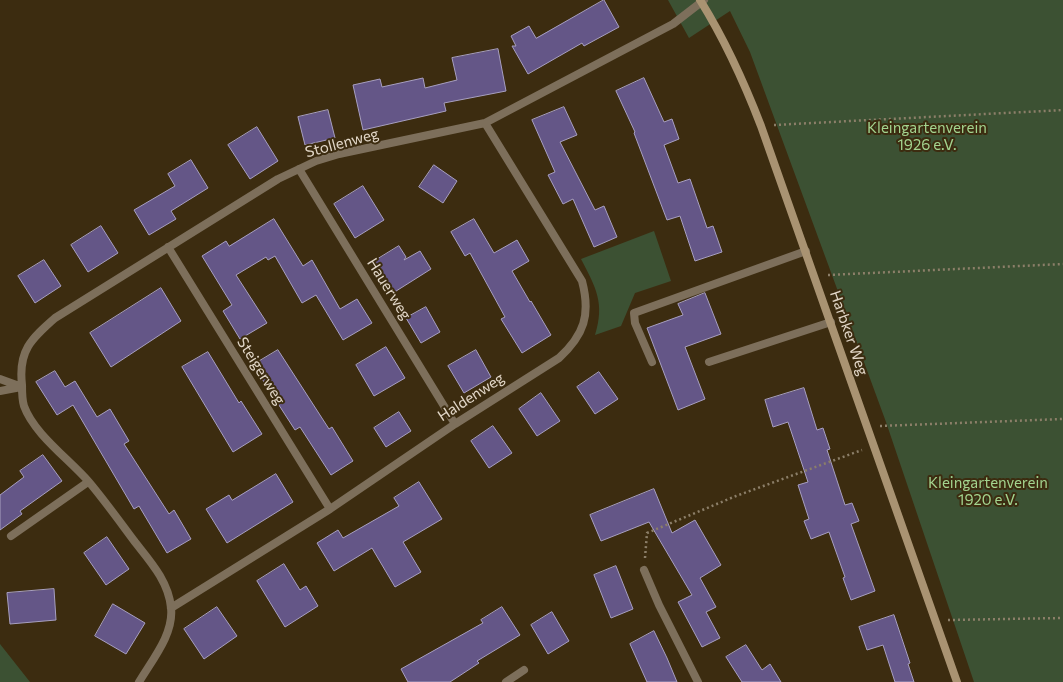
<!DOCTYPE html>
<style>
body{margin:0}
canvas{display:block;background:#3c2c10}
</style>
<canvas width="1063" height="682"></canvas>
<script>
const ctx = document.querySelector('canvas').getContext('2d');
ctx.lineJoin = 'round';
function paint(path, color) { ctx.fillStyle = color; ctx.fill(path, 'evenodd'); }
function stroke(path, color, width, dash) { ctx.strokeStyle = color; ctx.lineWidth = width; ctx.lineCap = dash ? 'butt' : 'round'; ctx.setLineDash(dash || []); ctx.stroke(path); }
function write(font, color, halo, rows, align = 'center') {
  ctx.font = font + ' Commissioner,sans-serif'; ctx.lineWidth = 4; ctx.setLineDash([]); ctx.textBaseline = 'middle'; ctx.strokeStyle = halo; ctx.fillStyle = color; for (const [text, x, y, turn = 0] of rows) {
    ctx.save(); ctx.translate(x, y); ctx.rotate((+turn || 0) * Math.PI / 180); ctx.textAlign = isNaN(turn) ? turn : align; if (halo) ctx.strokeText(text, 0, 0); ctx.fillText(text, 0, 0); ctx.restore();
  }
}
const green = new Path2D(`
 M668,0h395v682h-89l-88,-260 -136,-370 -20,-41 -41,27z
 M654,231l17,50 -36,12 -14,33 -26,9c10,-32 1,-47 -14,-76z
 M0,644l30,38h-30z`);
const building = new Path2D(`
 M604,0l15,27 -35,19 -2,-3 -54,31 -16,-28h4l-5,-10 18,-10 7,12z
 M498,49l8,42 -62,12 2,8 -83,19 -10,-45 27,-6 2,8 41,-9 2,10 32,-8 -5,-22z
 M644,78l20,44 8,-3 7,20 -15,6 14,38 12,-4 17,49 6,-2 9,26 -27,9 -15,-45 -13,4 -33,-87 1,-1 -19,-41z
 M564,107l13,28 -17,7 35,68 9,-4 13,31 -23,10 -21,-48 -10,5 -15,-29 7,-3 -23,-52z
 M328,110l7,28 -30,7 -7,-28z
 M257,127l21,34 -28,18 -22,-34z
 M191,160l17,28 -37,23 5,8 -27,16 -15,-25 41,-24 -7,-12z
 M434,165l23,16 -14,22 -24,-16z
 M363,186l21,34 -29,18 -21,-34z
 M274,219l29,47 9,-6 28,49 17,-10 15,24 -29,17 -27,-45 -14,8 -27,-47 -7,4 -2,-3 -30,18 31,48 -27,16 -17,-28 9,-6 -30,-49 24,-15 3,5z
 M474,219l20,34 23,-13 12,21 -17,10 18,31 1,-1 20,34 -29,18 -21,-34 4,-2 -35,-64 -5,3 -14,-24z
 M101,226l17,27 -30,19 -17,-27z
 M399,246l7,11 -2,3 16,-9 11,18 -38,24 -20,-31z
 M44,260l17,26 -26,17 -17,-27z
 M161,288l20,33 -70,46 -21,-34z
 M705,293l16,41 -36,13 20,52 -27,11 -31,-82 36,-13 -5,-11z
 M426,307l14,25 -19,11 -15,-25z
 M386,347l19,31 -31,18 -18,-31z
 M278,350l51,79 3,-2 21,34 -22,14 -31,-48 -5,3 -42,-65z
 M476,350l15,27 -27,16 -16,-27z
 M208,352l31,51 2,-2 21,33 -29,18 -51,-85z
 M55,371l10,16 10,-6 22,36 13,-8 19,32 -5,3 45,70 5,-4 17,29 -24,14 -28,-47 -5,3 -61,-104 -16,10 -21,-33z
 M599,372l19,27 -23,15 -18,-27z
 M804,388l13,42 6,-2 7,21 -3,1 18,55 7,-2 7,18 -8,3 24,67 -24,9 -8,-22 2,-1 -16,-45 -18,7 -7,-18 5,-2 -11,-34 10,-3 -20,-60 -15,5 -8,-27z
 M541,393l19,28 -23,15 -18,-27z
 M399,412l12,19 -25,16 -12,-19z
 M493,426l19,27 -23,15 -18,-27z
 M43,455l19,26 -42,30 2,3 -22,16v-35l24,-18 -4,-6z
 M276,474l17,28 -66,41 -21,-34 23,-14 3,5z
 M419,482l23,37 -39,23 18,30 -26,15 -23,-39 -38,23 -17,-28 21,-13 5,8 56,-32 -5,-8z
 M654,489l18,44 23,-13 26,45 -21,13 16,29 -10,5 14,26 -18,9 -24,-45 14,-7 -43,-73 -48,19 -11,-26z
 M107,537l22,32 -23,16 -22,-32z
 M284,564l16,26 6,-4 12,20 -33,21 -28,-46z
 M616,566l17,43 -22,9 -17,-43z
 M54,589l2,31 -46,4 -3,-31z
 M113,604l32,19 -19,31 -31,-18z
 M217,607l20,29 -33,23 -20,-30z
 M502,607l18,28 -43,26 2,2 -29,19h-42l-7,-13 82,-46 -2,-3z
 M552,612l17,29 -21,13 -17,-29z
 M894,615l16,48 -2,1 6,18h-19l-12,-37 -16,5 -8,-23z
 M654,631l13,27 10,24h-30l-17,-38z
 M746,645l16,25 8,-6 11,18h-39l-16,-25z`);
const path = new Path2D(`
 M774,125l289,-15
 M828,275l235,-11
 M880,426l183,-7
 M645,558l2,-25 89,-37 126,-46
 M948,620l115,-2`);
const lane = new Path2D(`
 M652,362l-17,-39 -1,-10 172,-62
 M709,362l122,-40`);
const street = new Path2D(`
 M299,169l156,255
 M168,247l162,262
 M0,379l22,8
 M0,391l21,-4
 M11,536l77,-54
 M644,570l15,35 39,77
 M171,608l159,-99 125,-85 104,-66c25,-23 32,-43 23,-77l-97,-158
 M139,682c13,-22 35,-48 32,-74 -2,-26 -21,-47 -36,-66 -15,-20 -30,-41 -46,-60 -20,-23 -55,-48 -65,-76 -2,-6 -2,-15 -2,-21 -4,-34 9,-46 33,-67l223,-139 38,-18 23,-7 146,-31 188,-99 31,-24
 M506,682l18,-12`);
const secondary = new Path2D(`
 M700,0c25,40 44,82 61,126l196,556`);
const parkNames = [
 ["Kleingartenverein",927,128],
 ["1926 e.V.",927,145],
 ["Kleingartenverein",988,483],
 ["1920 e.V.",988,500]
];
const streetNames = [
 ["Stollenweg",342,143,-15],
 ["Hauerweg",389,289,58],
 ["Harbker Weg",849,333,71],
 ["Steigerweg",261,371,58],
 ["Haldenweg",471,397,-33]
];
paint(green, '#3c5133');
paint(building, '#645687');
stroke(building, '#a79fc0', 1);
stroke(path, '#8c7f69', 2.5, [2, 3]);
stroke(lane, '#7d6f5b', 8);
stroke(street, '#7d6f5b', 8);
stroke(secondary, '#a99372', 8);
write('15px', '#a3d48f', '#3c2c10', parkNames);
write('15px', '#e3d8c9', '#3c2c10', streetNames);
</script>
